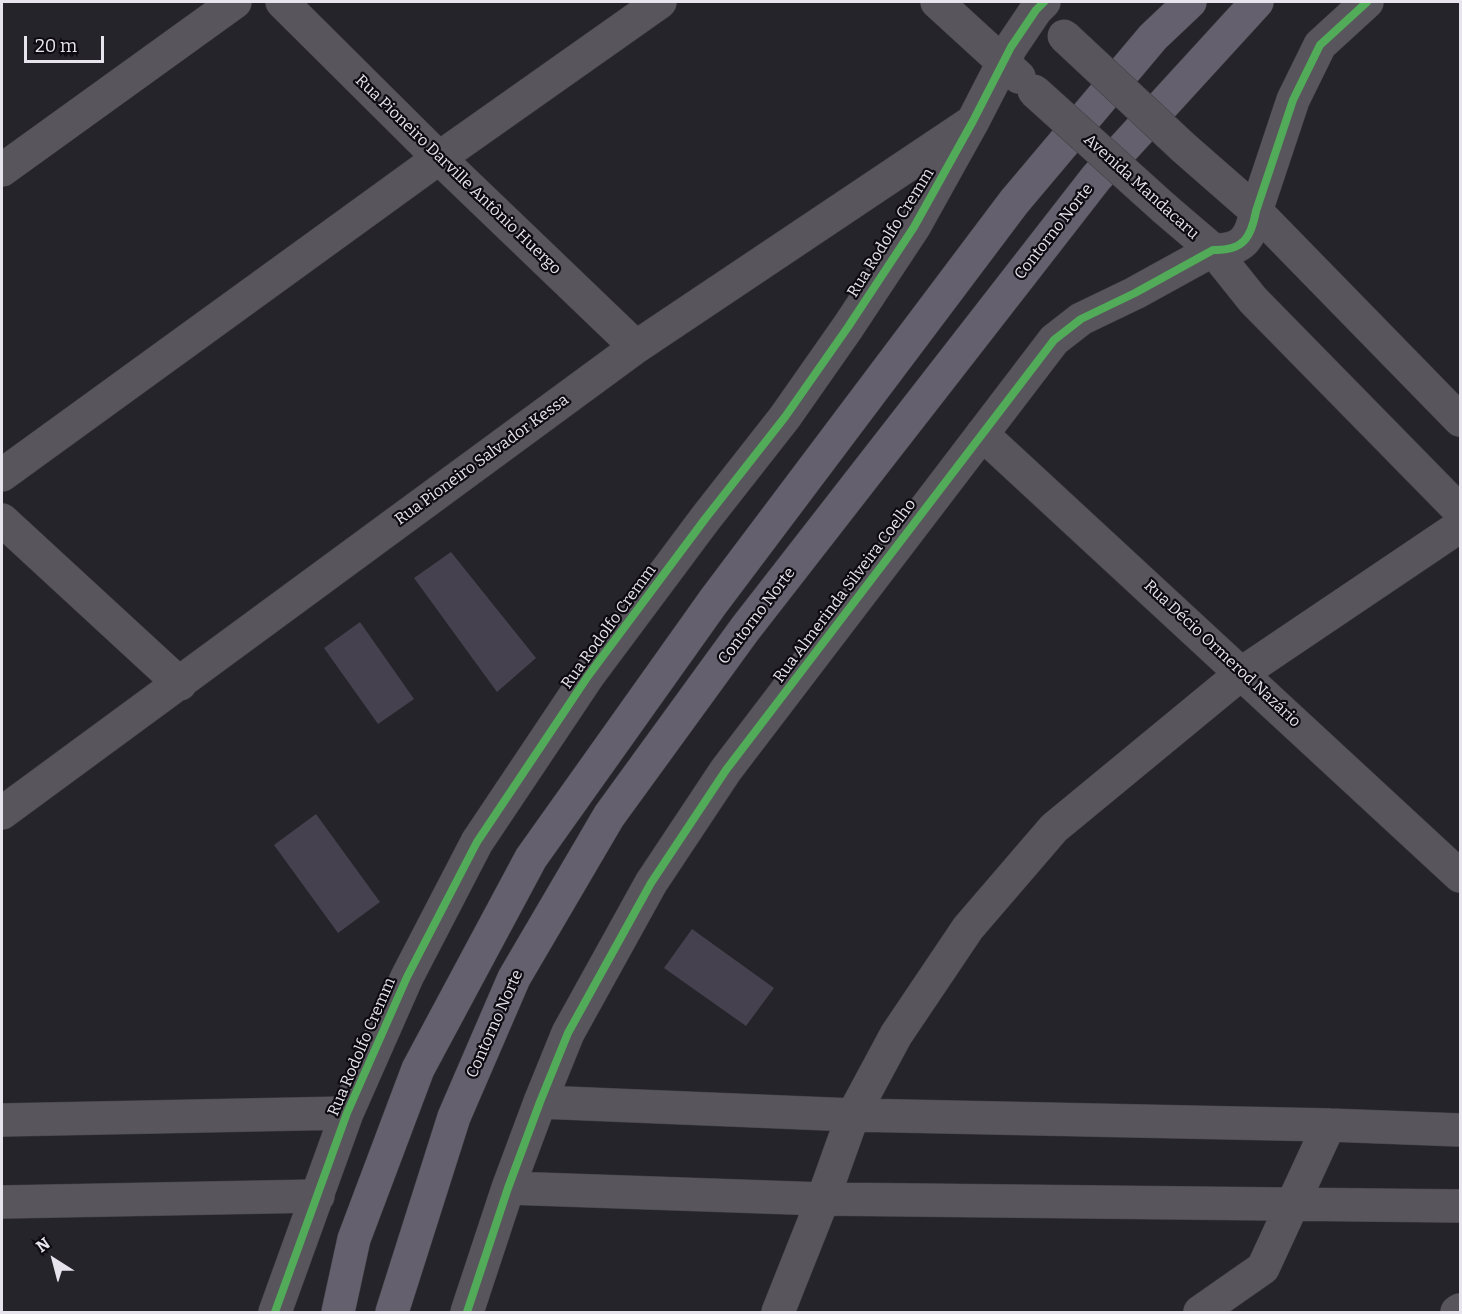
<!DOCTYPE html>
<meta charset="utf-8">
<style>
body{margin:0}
#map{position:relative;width:1462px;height:1314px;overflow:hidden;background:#26242b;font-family:Bitter,serif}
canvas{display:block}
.frame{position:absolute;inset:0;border:3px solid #e7e4ed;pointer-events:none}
.north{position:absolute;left:24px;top:1230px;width:60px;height:60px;-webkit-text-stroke:4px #0d0b11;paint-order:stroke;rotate:324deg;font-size:16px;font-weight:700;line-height:24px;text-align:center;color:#e7e4ed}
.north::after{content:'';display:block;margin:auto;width:21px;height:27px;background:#e7e4ed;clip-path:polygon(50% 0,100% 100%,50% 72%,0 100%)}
.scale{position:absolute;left:24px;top:36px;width:80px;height:27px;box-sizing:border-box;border:3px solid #e7e4ed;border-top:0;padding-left:8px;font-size:18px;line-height:21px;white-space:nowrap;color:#e7e4ed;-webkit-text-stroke:4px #0d0b11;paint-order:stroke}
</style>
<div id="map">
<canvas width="1462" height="1314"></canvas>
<div class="frame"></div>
<div class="north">N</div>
<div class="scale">20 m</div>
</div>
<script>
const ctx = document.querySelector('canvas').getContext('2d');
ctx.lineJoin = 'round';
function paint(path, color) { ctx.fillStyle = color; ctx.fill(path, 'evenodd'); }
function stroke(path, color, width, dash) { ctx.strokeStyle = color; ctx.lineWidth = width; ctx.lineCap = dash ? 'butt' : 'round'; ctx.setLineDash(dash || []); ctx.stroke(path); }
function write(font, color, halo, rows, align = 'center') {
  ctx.font = font + ' Bitter,serif'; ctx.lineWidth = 4.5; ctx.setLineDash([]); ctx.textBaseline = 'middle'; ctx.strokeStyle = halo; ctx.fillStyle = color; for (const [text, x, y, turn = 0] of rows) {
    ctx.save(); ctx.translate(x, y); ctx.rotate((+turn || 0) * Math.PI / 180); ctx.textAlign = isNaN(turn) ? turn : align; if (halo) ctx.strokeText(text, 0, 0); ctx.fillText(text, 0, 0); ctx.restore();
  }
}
const building = new Path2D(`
 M451,552l85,106 -39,34 -83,-114z
 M360,622l54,77 -36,25 -54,-76z
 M316,814l64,88 -42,31 -64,-88z
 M692,929l82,59 -28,38 -82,-58z`);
const minor = new Path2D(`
 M282,2l157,156 197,189
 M937,2l82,75
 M1184,148l72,63 204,209
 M2,170l233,-168
 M1165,209l48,41 40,50 207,211
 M982,434l478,442
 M2,475l437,-317 221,-156
 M2,520l178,164
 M2,813l634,-466 333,-223
 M540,1102l313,13 476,10 131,5
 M2,1120l345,-7
 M508,1188l315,11 637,7
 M2,1202l316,-6
 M275,1312l72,-199 60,-136 70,-135 111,-166 117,-157 80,-102 63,-90 66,-100 59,-106 38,-74 25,-37 8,-8
 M467,1312l41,-124 32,-86 28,-69 83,-150 75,-113 328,-430 27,-21 54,-26 78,-43c30,1 38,-12 43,-39l37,-111 27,-55 47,-43
 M778,1312l45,-113 30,-84 43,-80 72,-107 86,-100 188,-155 218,-147
 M1200,1312l63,-44 66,-143
 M1457,1312l3,-2`);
const highway = new Path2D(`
 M338,1312l16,-73 64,-170 113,-211 182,-256 301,-400 139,-165 37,-35
 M392,1312l62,-195 60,-139 95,-162 136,-187 351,-451 161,-176`);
const minorBridge = new Path2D(`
 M1064,36l120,112
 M1034,91l131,118`);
const cycleway = new Path2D(`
 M275,1312l72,-199 60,-136 70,-135 111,-166 117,-157 80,-102 63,-90 66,-100 59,-106 38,-74 25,-37 8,-8
 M467,1312l41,-124 32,-86 28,-69 83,-150 75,-113 328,-430 27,-21 54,-26 78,-43c30,1 38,-12 43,-39l37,-111 27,-55 47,-43`);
const streetNames = [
 ["Rua Pioneiro Darville Antônio Huergo",458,175,44],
 ["Avenida Mandacaru",1141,187,42],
 ["Contorno Norte",1054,232,-52],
 ["Rua Rodolfo Cremm",891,233,-58],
 ["Rua Pioneiro Salvador Kessa",482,460,-36],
 ["Rua Almerinda Silveira Coelho",845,591,-53],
 ["Contorno Norte",757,616,-53],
 ["Rua Rodolfo Cremm",609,627,-54],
 ["Rua Décio Ormerod Nazário",1222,654,43],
 ["Contorno Norte",495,1024,-66],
 ["Rua Rodolfo Cremm",362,1047,-67]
];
paint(building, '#45414e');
stroke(minor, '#424147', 34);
stroke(highway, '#424147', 34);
stroke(minor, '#58565c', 33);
stroke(highway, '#64606d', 33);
stroke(minorBridge, '#424147', 34, []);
stroke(minorBridge, '#58565c', 33);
stroke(cycleway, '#51ab58', 8);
write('16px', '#e7e4ed', '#0d0b11', streetNames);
</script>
